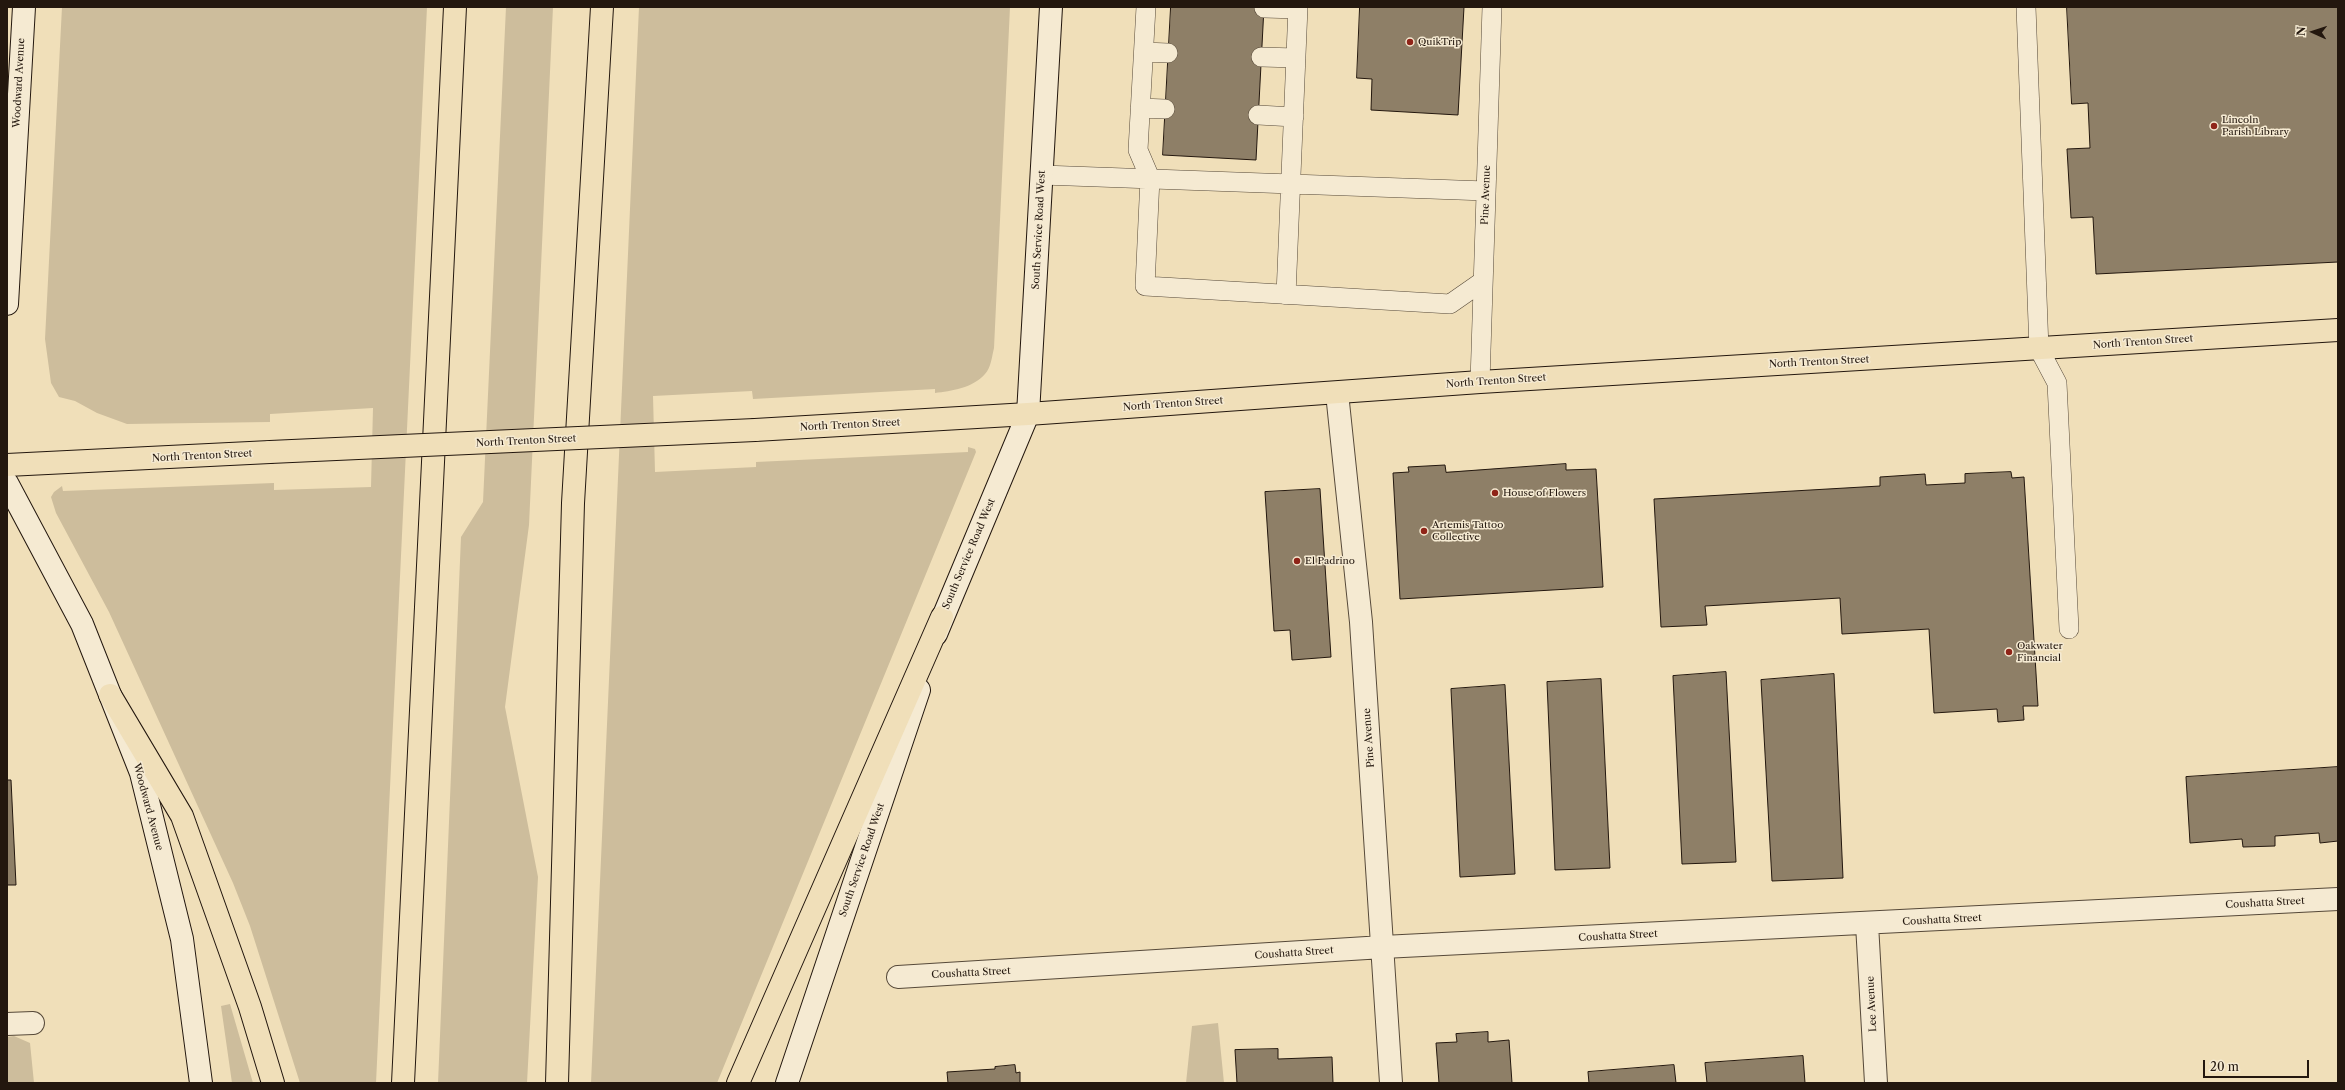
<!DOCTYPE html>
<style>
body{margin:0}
#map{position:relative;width:2345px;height:1090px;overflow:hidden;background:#f0dfb9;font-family:"Libre Caslon Text",serif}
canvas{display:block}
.frame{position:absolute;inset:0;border:8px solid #23170e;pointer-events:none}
.north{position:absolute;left:2293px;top:12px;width:40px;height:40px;-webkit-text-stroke:3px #f5ead2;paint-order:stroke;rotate:273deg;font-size:11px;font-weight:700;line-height:16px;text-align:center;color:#23170e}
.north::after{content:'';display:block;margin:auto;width:14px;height:18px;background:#23170e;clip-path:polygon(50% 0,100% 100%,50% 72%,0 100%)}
.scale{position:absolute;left:2203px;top:1060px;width:106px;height:18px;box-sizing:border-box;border:2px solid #23170e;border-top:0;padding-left:5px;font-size:12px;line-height:14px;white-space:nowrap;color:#23170e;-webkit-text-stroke:3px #f5ead2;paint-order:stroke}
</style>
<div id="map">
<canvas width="2345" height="1090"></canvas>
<div class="frame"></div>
<div class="north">N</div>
<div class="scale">20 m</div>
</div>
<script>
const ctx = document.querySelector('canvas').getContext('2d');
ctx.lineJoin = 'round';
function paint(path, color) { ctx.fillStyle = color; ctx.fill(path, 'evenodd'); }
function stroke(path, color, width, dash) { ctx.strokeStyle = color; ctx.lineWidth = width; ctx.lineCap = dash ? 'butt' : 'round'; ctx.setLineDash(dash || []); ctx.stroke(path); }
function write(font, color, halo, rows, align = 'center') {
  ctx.font = font + ' "Libre Caslon Text",serif'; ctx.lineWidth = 3; ctx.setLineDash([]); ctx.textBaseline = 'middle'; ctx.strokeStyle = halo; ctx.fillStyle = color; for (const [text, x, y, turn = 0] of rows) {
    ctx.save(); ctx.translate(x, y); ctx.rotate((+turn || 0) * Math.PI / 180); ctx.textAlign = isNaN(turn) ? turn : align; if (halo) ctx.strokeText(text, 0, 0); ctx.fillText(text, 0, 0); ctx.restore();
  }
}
const green = new Path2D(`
 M62,7h365l-51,1076h-76l-50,-157 -17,-43 -124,-271 -53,-99 -5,-16 3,-5 8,-6 1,5 211,-8v7l97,-3 2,-79 -103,6v8l-143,2 -30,-11 -22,-12 -16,-4 -8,-14 -6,-44z
 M506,7h47l-24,518 -24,182 33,170 -11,206h-89l23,-546 22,-35z
 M639,7h371l-16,341c-2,8 -3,20 -9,26 -12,14 -34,17 -50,19v-4l-182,10 -1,-8 -99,5 2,76 101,-5v-5l212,-10v-5l7,2 1,3 -259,631h-126z
 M230,1004l23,79h-21l-11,-77z
 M1218,1023l6,60h-38l6,-57z
 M14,1036l16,7 4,40h-27v-46z`);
const building = new Path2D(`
 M1171,7h93l-8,153 -93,-5z
 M1360,7h104l-6,108 -87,-5 1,-31 -15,-1z
 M2067,7h271v255l-242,12 -3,-57 -22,1 -4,-69 23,-1 -2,-45 -16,1z
 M1566,464v6l30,-1 7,118 -203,12 -7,-126 16,-1 -1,-5 37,-2 1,7z
 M2011,472l1,6 12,-1 14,229h-15l1,14 -26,2 -1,-13 -63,4 -5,-84 -87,5 -2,-36 -135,8 2,19 -46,2 -7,-128 226,-13v-9l45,-3 1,11 39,-2v-9z
 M1320,489l11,168 -39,3 -2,-30 -16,1 -9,-139z
 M1726,672l10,190 -54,2 -9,-188z
 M1834,674l9,204 -71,3 -11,-201z
 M1601,679l9,189 -55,2 -8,-188z
 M1505,685l10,189 -55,3 -9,-188z
 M2338,767v74l-18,2 -1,-10 -44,3v10l-32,1 -1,-8 -52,4 -4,-66z
 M7,780h4l5,105h-9z
 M1488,1032v10l21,-2 3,43h-73l-3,-40 21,-1 -1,-8z
 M1278,1049v10l54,-2 1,26h-96l-2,-33z
 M1803,1056l2,27h-98l-2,-20z
 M1015,1065l1,8 4,-1v11h-72l-1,-11 48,-3v-2z
 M1674,1065l2,18h-87l-1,-11z`);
const service = new Path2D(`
 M1146,7l-8,143 12,28 -5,108 305,18 33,-23
 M2026,7l13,342 18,34 12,246
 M1264,8l34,1
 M1144,52l24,1
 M1261,57l35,1
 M1140,108l25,1
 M1258,115l36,2
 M1042,175l444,16
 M1286,295l12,-288
 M1480,382l12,-375`);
const minor = new Path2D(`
 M1337,393l24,229 30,461
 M1867,924l9,159
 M898,977l485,-30 955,-48
 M7,1024l26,-1`);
const secondary = new Path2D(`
 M7,304l17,-297
 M7,483l75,141 59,149 41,166 19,144
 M936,634l92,-220 23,-407
 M787,1083l132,-393`);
const trunk = new Path2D(`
 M755,430l273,-16 452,-32 858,-52
 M7,465l263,-13`);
const motorway = new Path2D(`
 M110,695l72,121 68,191 23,76
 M403,1083l52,-1076
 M557,1083l16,-580 29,-496
 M738,1083l204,-466`);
const trunkBridge = new Path2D(`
 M270,452l485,-22`);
const markers = [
 [1410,42,4,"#8f2418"],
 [2214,126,4,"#8f2418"],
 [1495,493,4,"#8f2418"],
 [1424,531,4,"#8f2418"],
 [1297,561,4,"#8f2418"],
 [2009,652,4,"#8f2418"]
];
const poiNames = [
 ["QuikTrip",1418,42],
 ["Lincoln",2222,120],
 ["Parish Library",2222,132],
 ["House of Flowers",1503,493],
 ["Artemis Tattoo",1432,525],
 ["Collective",1432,537],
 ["El Padrino",1305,561],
 ["Oakwater",2017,646],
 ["Financial",2017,658]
];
const streetNames = [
 ["Woodward Avenue",19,83,-87],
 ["Pine Avenue",1486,195,-88],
 ["South Service Road West",1039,230,-87],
 ["North Trenton Street",2143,342,-4],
 ["North Trenton Street",1819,362,-3],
 ["North Trenton Street",1496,381,-4],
 ["North Trenton Street",1173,404,-4],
 ["North Trenton Street",850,425,-3],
 ["North Trenton Street",526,441,-3],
 ["North Trenton Street",202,456,-3],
 ["South Service Road West",969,554,-67],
 ["Pine Avenue",1369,738,-94],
 ["Woodward Avenue",148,807,75],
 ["South Service Road West",862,860,-71],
 ["Coushatta Street",2265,903,-3],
 ["Coushatta Street",1942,920,-3],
 ["Coushatta Street",1618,936,-3],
 ["Coushatta Street",1294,953,-4],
 ["Coushatta Street",971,973,-3],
 ["Lee Avenue",1872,1004,-93]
];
paint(green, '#cdbd9c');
paint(building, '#8e7f67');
stroke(building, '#23170e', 1);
stroke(service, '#564939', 20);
stroke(minor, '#564939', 24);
stroke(secondary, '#23170e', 24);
stroke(trunk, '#23170e', 24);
stroke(motorway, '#23170e', 24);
stroke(service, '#f5ead2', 19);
stroke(minor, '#f5ead2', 22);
stroke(secondary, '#f5ead2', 22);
stroke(trunk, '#f0dfb9', 22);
stroke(motorway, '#f0dfb9', 22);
stroke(trunkBridge, '#23170e', 24, []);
stroke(trunkBridge, '#f0dfb9', 22);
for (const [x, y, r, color] of markers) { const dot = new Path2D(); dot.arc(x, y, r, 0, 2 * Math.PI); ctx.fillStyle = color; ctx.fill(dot); stroke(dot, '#f5ead2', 1.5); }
write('10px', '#23170e', '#f5ead2', poiNames, 'left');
write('10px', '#23170e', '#f5ead2', streetNames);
</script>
